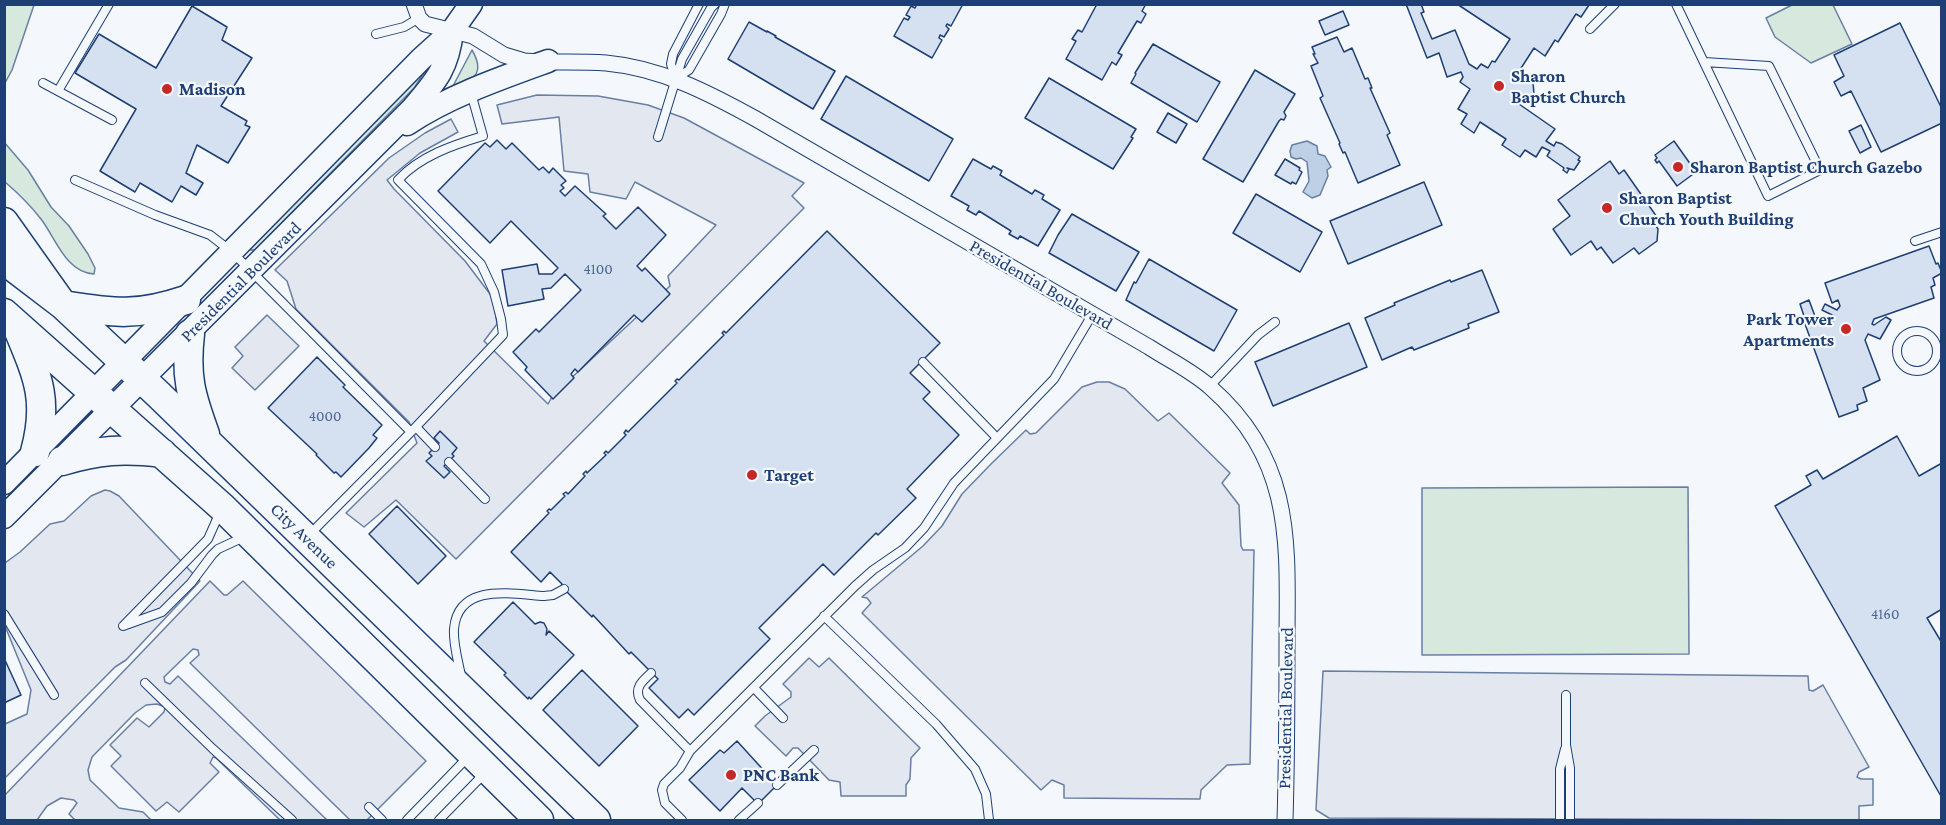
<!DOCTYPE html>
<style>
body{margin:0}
#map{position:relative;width:1946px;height:825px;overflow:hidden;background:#f4f7fb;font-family:"Crimson Pro",serif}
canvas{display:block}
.frame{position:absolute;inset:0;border:6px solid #1d3f73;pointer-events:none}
</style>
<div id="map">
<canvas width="1946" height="825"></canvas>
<div class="frame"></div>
</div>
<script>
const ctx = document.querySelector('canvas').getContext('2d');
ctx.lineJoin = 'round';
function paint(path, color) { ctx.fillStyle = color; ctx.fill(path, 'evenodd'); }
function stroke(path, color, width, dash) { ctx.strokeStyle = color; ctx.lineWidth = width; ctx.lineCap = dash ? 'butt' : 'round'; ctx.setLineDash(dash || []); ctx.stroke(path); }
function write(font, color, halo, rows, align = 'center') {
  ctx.font = font + ' "Crimson Pro",serif'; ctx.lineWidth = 4.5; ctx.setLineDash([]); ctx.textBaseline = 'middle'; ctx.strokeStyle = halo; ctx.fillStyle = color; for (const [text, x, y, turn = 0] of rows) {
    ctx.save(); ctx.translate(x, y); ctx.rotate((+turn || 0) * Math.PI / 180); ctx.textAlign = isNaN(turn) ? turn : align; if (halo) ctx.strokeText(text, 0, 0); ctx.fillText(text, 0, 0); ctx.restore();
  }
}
const green = new Path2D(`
 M5,4l29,1 -22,65 -7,13z
 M1794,4l39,1 19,39 -41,19 -36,-26 -9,-19z
 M472,50c14,24 1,29 -18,41l-1,-5z
 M426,70l-12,18 -159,162h-6l-1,-2z
 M4,142l24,28 23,37 18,19 19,28 7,14 -1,6c-28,-1 -39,-37 -53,-55 -11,-14 -23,-26 -36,-37z
 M1688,487l1,167 -267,1v-167z`);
const parking = new Path2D(`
 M537,95l61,1 50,9 36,13 120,65 -12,13 12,12 -348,351 -60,-59 -32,27 -18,-14 71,-70 -8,-21 -113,-113 -9,-28 -12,-11 114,-112 36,-25 26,-14 7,13 -38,21 -33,27 7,9 71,72 28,37 4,26 -13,17 64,63 5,-9 117,-109 -2,-10 48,-51 -81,-43 -9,17 -36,-7 -2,-18 -24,-3 -5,-54 -57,7 -5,-19z
 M267,315l32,31 -44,44 -23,-22 11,-12 -8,-9z
 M1097,382h12l16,7 33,32 11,-8 61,60 -8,10 17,22 2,41 2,4h11l-4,214 -23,1 -26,25 -1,9 -136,-1v-13l-12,-5 -11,10 -179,-177 9,-10 -4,-5 -5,-1 61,-51 19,-20 20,-32 30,-31 34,-33 4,4 6,-1 46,-46z
 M105,490l5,1 9,5 81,85 -74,79 -11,7 -110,111v-54l22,-10 4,-24 -26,-64v-63l15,-11 30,-28 14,-3 27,-25z
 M210,581l14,14h3l16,-14 183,180 -59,59h-17l-160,-157 9,-8 -1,-5 -5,-1 -29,28 1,5 5,2 8,-8 149,144h-47l-64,-62 -3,-1 -3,6 9,9 -40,40 -12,-10 -11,9 -45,-45 10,-10 -11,-11 27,-27 12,9 15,-15 1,-5 -8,-3 -11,1 -11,8 -43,44 -4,13 2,10 29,28 24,4 8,8h-76l-6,-6 8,-11 -3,-3 -13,-2 -14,8 -10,14h-32l-1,-24z
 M809,658l10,9 10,-9 91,90 -9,10 -1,21 -4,6v11h-65l-1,-14 -11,-2 -31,-32h-5l-7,8 -31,-30 10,-10 26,-19v-5l-8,-8z
 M1323,671l485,5 1,14 4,1 10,-6 46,82 -10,5 -2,5 4,2h12v26l-14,1v14l-530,-2 -13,-8z`);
const water = new Path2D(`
 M1307,141l10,5 1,8 7,2 6,11 -4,3 1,6 -8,19 -8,3 -9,-6 6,-11 -2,-19 -6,-4 -5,1 -5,-2 -1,-6 2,-6z`);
const building = new Path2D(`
 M914,4h49l-12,22 -4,-2 -1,2 3,3 -5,8 -4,-2 -1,3 3,2 -10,18 -38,-22 10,-18 4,2 2,-3 -4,-2 5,-9 4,2 1,-2z
 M1097,4h49l-4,7 4,3 -5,9 -4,-2 -19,32 4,2 -6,10 -4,-3 -10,18 -36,-21 10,-18 -4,-2 6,-9 4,2z
 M1406,4h15l3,8 -3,1 11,26 23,-9 14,34 8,5 4,-5 7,4 4,-7 3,1 15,-23 -53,-35 132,1 -8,12 -5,-3 -18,28 -3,-2 -10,16 -11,-8 -18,28 4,3 11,-1v4h2l1,13 -3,1 1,4h-11l-2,4 36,25 -9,12 8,5 2,-4 6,2 18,13 -2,3 2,1 -6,9 -7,-2 2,1 -2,4 -4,-3 1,-2 -17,-12 3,-5 -8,-4 -6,10 -11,-7 -5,7 -18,-12 4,-6 -26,-17 -6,11 -13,-9 6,-10 -9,-5 12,-20 -10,-7 3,-5 -2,-5 -14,5 -8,-24 -12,5z
 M192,6l35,21 -5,13 30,18 -31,48 26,15 -2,4 5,2 -22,36 -31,-18 -11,28 17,10 -7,12 -15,-9 -9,16 -32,-19 -5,9 -35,-21 36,-62 -61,-36 24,-39 57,34z
 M1343,11l6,14 -24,10 -6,-14z
 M749,22l18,10v-1l9,5 -1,1 60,34 -22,38 -85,-50z
 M1900,23l42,86v14l-61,29 -30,-61 -10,5 -7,-14 10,-6 -10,-21z
 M1337,37l7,15 8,-4 13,31 3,-1 4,10h-2l20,45 -3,2 13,30 -42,18 -13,-31 -2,1 -4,-9 1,-1 -20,-45 3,-2 -12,-30 7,-3 -5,-9h2l-3,-7z
 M1153,44l67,38 -23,40 -66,-39 5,-9 -1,-1z
 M1255,70l40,24 -11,18 2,4 -2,4 -3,-1 -2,2 -36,61 -40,-23z
 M846,76l107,63 -24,42 -108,-62z
 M1049,78l87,51 -5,8 2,1 -20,31 -88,-51z
 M1168,113l19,11 -11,19 -19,-11z
 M1861,125l10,22 -11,6 -11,-22z
 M497,140l9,9 6,-6 27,27 4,-3 6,6 4,-5 13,13 -5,4 3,3 -4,3 5,5 10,-10 31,28 -3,2 13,13 22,-22 28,28 -29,31 5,5 3,-3 25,26 -28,28 -8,-7 -56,57 -3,-3 -4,5 3,4 -21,21 -28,-29 2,-3 -14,-15 23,-23 3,3 42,-42 -16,-16 -14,14 -9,1 2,10 -36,7 -6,-36 35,-6 2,10h13l6,-6 -47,-47 -21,22 -52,-52 47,-48 5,4z
 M1674,141l22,31 -19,14 -18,-25 -2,2 -2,-3 2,-2 -2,-3z
 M973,159l18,10 2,-3 9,5 -2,4 32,19 3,-4 9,5 -2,4 18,11 -22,36 -18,-10 -2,3 -9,-5 2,-3 -32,-20 -3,4 -9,-5 2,-4 -18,-10z
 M1285,159l15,9 -1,2 3,2 -6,12 -4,-2 -1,2 -16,-9z
 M1610,161l9,13 5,-4 35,50 -5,3 4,6 -1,12 -18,13 -5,-6 -21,15 -12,-16 -4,3 -6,-9 -20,14 -18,-26 17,-13 -12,-16z
 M1424,182l18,43 -94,39 -18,-43z
 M1256,194l66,38 -22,40 -67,-39z
 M1072,214l67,38 -23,39 -67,-38 9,-18z
 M827,231l113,112 -30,30 20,19 -7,7 36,36 -52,54 9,9 -38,37 -2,-2 -42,42 -11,-11 -64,64 11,11 -76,76 -6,-6 -9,9 -30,-30 9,-9 -27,-27 -2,2 -36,-39 -1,2 -31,-31 1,-2 -12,-12 -9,10 -30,-30 38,-39 -2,-2 2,-2 2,1 14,-14 -2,-2 3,-2 2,2 17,-18 -2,-2 3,-3 1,2 19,-18 -2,-2 2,-2 2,2 18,-18 -2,-2 2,-3 2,2 49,-49 -2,-2 2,-2 2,1 45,-45 -2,-2 2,-2 2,2z
 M1929,246l7,18 2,-1 4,10 -9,5 2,7 -4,2 3,11 -60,21 -2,5 2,1 12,-8 5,3 -11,19 -12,-5 -3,6 15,40 -17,8 4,13 -10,4 1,5 -19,7 -34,-93 19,-7 2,6 7,-2 1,-5 -12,-6 3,-6 12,6 3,-4 -2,-6 -6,3 -7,-20z
 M1149,259l88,51 -23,41 -88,-51 8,-18 2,1z
 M1482,270l17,42 -31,12 1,4 -55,22 -2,-3 -30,13 -17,-42 30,-13 -1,-2 56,-23 1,2z
 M1809,300l7,19 -10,3 -6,-18z
 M1349,323l18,44 -94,39 -18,-44z
 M317,357l28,28 -2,2 39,38 -9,10 4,3 -8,10 -28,29 -5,-5 -2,1 -18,-18 1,-1 -49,-46z
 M440,431l17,17 -5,6 2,2 -10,10 6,6 -6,6 -18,-17 6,-5 -3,-3 10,-10 -5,-5z
 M1897,436l22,40 23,-13v146l-15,9 15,25v155l-167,-292 36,-21 -5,-9 11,-6 6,9z
 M397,506l49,50 -28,28 -49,-50z
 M513,602l22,22 5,-2 4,1 3,6 -1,6 3,-4 25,24 -43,44 -2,-2 -1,2 -24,-24 2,-2 -32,-31z
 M4,658l17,37 -17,8z
 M582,670l56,56 -39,40 -56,-56z
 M737,741l40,44 -19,19 -16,-16 -22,23 -31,-31 31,-30 4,3z`);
const lane = new Path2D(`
 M1676,4l92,192 52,-26 -51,-104 -65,-4
 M1590,29l25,-25
 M376,34l28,-7 15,-9
 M675,78l-4,-14 2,-10 26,-50
 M675,79l14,-9 32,-56 4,-10
 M43,83l69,37
 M58,91l51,-87
 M658,137l24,-78 29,-51 4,-4
 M75,180l80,35 55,20 22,17 50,50 129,130 -101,102
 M1915,241l27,-9
 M1897 351a20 20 0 1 1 40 0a20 20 0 1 1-40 0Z
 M923,362l74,76
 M1209,387l49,-52 17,-13
 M416,427l19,20
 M411,432l92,-97 -2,-16 -7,-27 -13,-28 -83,-84c22,-24 55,-35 85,-44l-12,-43
 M449,462l36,37
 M4,614l50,81
 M824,616l112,108 39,45 11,25 3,26
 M124,625l84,-86 12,-27
 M123,626l39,-14 29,-29 21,-28 6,-6 26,-12
 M651,673c-9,8 -17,15 -11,27l50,51
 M461,676c-3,-16 -8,-32 -7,-47 4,-47 59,-35 90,-33l9,-1 11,-6
 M145,683l68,66 79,71
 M754,688l29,30
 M1566,695v50l4,23v52
 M777,785l37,-35
 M369,807l13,13
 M407,820l61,-63
 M439,820l45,-46
 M682,820l-17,-17 -3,-13 2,-6 16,-16 10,-17 165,-165 18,-16 32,-22 19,-20 30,-45 100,-104 38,-64
 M739,820l19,-17
 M1560,820v-51l5,-20`);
const street = new Path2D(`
 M414,4l5,14 6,6 48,12 31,19 20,6c27,2 55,0 82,2 55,5 103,30 150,56l393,228c20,13 43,24 61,40 81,71 78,149 77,247 0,62 0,124 -2,186`);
const secondary = new Path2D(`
 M407,124c42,-28 94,-46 141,-63
 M4,483l417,-424 31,-28 19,-27
 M4,517l409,-409c23,-27 35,-40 39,-77`);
const highway = new Path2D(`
 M4,222l59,83c51,8 73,12 123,-5
 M4,260l59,45 96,90 437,425
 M4,313l218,194 317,313
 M18,329c20,48 31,71 17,123
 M190,334c-5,42 1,62 15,100
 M62,461c36,-11 62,-13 100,-8`);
const markers = [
 [1499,86,6,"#c62828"],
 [167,89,6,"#c62828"],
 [1678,167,6,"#c62828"],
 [1607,208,6,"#c62828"],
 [1846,329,6,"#c62828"],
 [752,475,6,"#c62828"],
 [731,775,6,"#c62828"]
];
const numberNames = [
 ["4100",598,269],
 ["4000",325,416],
 ["4160",1885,614]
];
const poiNames = [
 ["Sharon",1511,76],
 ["Baptist Church",1511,97],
 ["Madison",179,89],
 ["Sharon Baptist Church Gazebo",1690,167],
 ["Sharon Baptist",1619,198],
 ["Church Youth Building",1619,219],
 ["Park Tower",1834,319,"right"],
 ["Apartments",1834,340,"right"],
 ["Target",764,475],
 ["PNC Bank",743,775]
];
const streetNames = [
 ["Presidential Boulevard",241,282,-45],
 ["Presidential Boulevard",1041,285,30],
 ["City Avenue",304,536,44],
 ["Presidential Boulevard",1286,708,-89]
];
paint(green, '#d7e8df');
stroke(green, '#687fa3', 1.5);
paint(parking, '#e3e8f0');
stroke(parking, '#687fa3', 1.5);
paint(water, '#bed0e5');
stroke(water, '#687fa3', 1.5);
paint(building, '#d5e0f0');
stroke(building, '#1d3f73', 1.5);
stroke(lane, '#1d3f73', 10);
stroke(street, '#1d3f73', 17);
stroke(secondary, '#1d3f73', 25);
stroke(highway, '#1d3f73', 31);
stroke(lane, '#f4f7fb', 8);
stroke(street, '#f4f7fb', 15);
stroke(secondary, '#f4f7fb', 22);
stroke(highway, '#f4f7fb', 28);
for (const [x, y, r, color] of markers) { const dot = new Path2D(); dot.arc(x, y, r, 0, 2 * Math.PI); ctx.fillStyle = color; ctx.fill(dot); stroke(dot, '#f4f7fb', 2); }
write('15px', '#4b6792', null, numberNames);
write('bold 18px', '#1d3f73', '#f4f7fb', poiNames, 'left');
write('18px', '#1d3f73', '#f4f7fb', streetNames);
</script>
